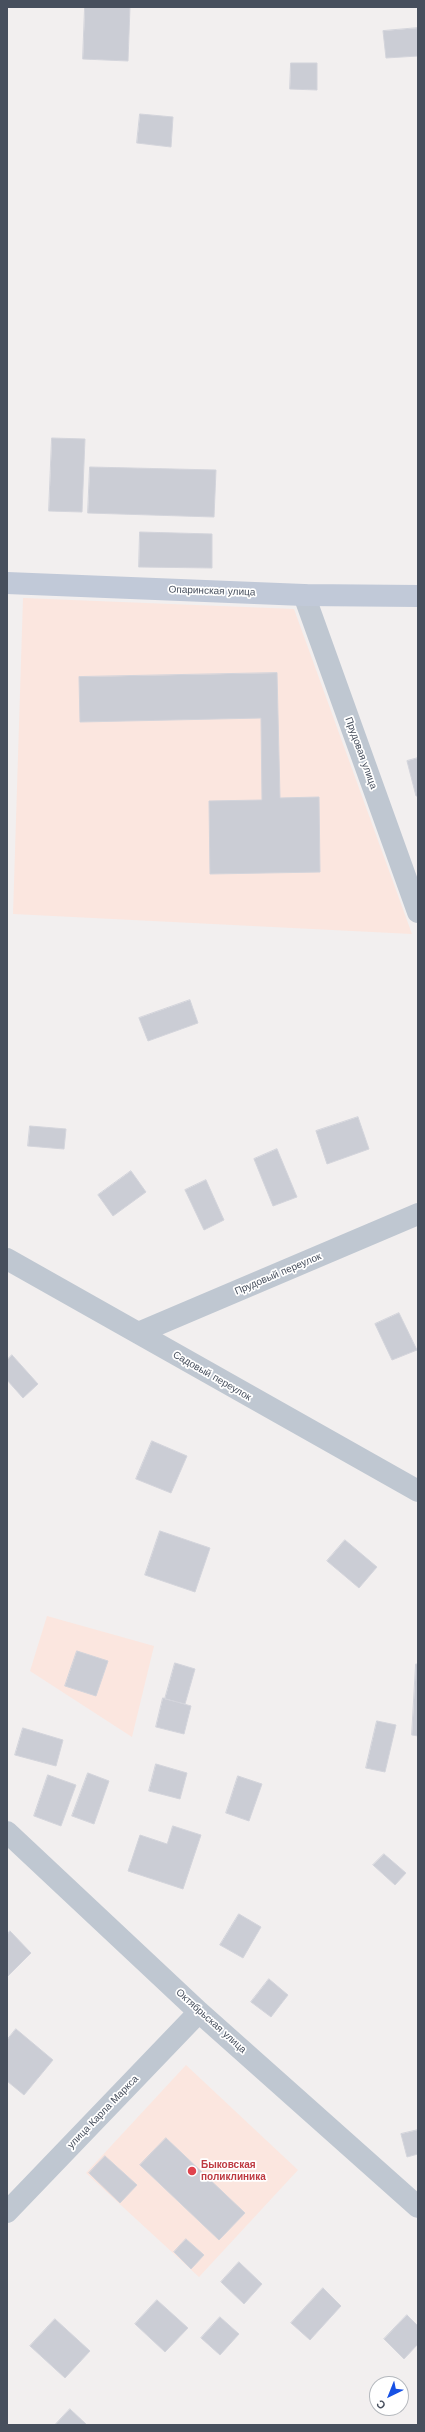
<!DOCTYPE html>
<meta charset="utf-8">
<style>
body{margin:0}
#map{position:relative;width:425px;height:2432px;overflow:hidden;background:#f2efef;font-family:"Work Sans",sans-serif}
canvas{display:block}
.frame{position:absolute;inset:0;border:8px solid #474f5d;pointer-events:none}
.north{position:absolute;left:369px;top:2376px;width:40px;height:40px;box-sizing:border-box;background:#fff;border:1px solid #b5b9be;border-radius:50%;rotate:223deg;font-size:11px;font-weight:700;line-height:16px;text-align:center;color:#474f5d}
.north::after{content:'';display:block;margin:auto;width:14px;height:18px;background:#1751e4;clip-path:polygon(50% 0,100% 100%,50% 72%,0 100%)}
</style>
<div id="map">
<canvas width="425" height="2432"></canvas>
<div class="frame"></div>
<div class="north">С</div>
</div>
<script>
const ctx = document.querySelector('canvas').getContext('2d');
ctx.lineJoin = 'round';
function paint(path, color) { ctx.fillStyle = color; ctx.fill(path, 'evenodd'); }
function stroke(path, color, width, dash) { ctx.strokeStyle = color; ctx.lineWidth = width; ctx.lineCap = dash ? 'butt' : 'round'; ctx.setLineDash(dash || []); ctx.stroke(path); }
function write(font, color, halo, rows, align = 'center') {
  ctx.font = font + ' "Work Sans",sans-serif'; ctx.lineWidth = 3.5; ctx.setLineDash([]); ctx.textBaseline = 'middle'; ctx.strokeStyle = halo; ctx.fillStyle = color; for (const [text, x, y, turn = 0] of rows) {
    ctx.save(); ctx.translate(x, y); ctx.rotate((+turn || 0) * Math.PI / 180); ctx.textAlign = isNaN(turn) ? turn : align; if (halo) ctx.strokeText(text, 0, 0); ctx.fillText(text, 0, 0); ctx.restore();
  }
}
const medical = new Path2D(`
 M23,598l271,11 118,325 -399,-20z
 M47,1616l107,30 -22,91 -102,-66z
 M186,2065l112,105 -99,107 -113,-104z`);
const building = new Path2D(`
 M85,7h45l-2,54 -45,-2z
 M418,28v28l-32,2 -3,-27z
 M291,63h26v27l-27,-1z
 M140,114l33,3 -2,30 -34,-4z
 M52,438l33,1 -3,73 -33,-1z
 M90,467l126,3 -2,47 -126,-4z
 M140,532l72,2v34l-73,-1z
 M277,673l3,125 39,-1 1,75 -110,2 -1,-73 53,-1 -1,-82 -181,4 -1,-45z
 M418,758v38h-2l-9,-35z
 M190,1000l8,23 -50,18 -9,-23z
 M358,1117l11,32 -42,15 -11,-33z
 M30,1126l36,3 -2,20 -36,-3z
 M277,1149l20,48 -24,9 -19,-47z
 M131,1171l15,21 -33,24 -15,-21z
 M206,1180l18,40 -20,10 -19,-40z
 M399,1313l18,37 -25,10 -17,-36z
 M12,1355l26,29 -15,14 -16,-18v-20z
 M152,1441l35,15 -16,37 -35,-14z
 M160,1531l50,17 -15,44 -50,-17z
 M345,1540l32,27 -18,21 -32,-27z
 M77,1651l31,10 -12,35 -31,-10z
 M175,1663l20,6 -10,35 -20,-5z
 M416,1664h2v72l-6,-1z
 M163,1698l28,8 -7,28 -28,-7z
 M377,1721l19,4 -11,47 -19,-4z
 M23,1728l40,12 -7,26 -41,-11z
 M156,1764l31,9 -7,26 -31,-8z
 M88,1773l21,8 -15,43 -22,-8z
 M48,1775l28,10 -15,41 -27,-10z
 M238,1776l24,8 -13,37 -23,-8z
 M173,1826l28,9 -18,54 -55,-18 12,-36 27,9z
 M384,1854l22,19 -11,12 -22,-20z
 M239,1914l22,13 -18,31 -23,-13z
 M10,1931l21,22 -23,23 -1,-41z
 M269,1979l19,16 -17,22 -20,-15z
 M16,2029l37,31 -29,35 -17,-14v-41z
 M418,2130v24l-11,3 -6,-23z
 M166,2138l79,75 -26,27 -79,-75z
 M105,2156l32,29 -17,18 -31,-30z
 M186,2239l18,16 -13,14 -17,-17z
 M239,2262l23,22 -18,20 -23,-22z
 M323,2288l18,18 -31,34 -19,-17z
 M157,2300l31,28 -23,24 -30,-28z
 M407,2315l11,11v18l-14,15 -20,-20z
 M220,2317l19,17 -19,21 -19,-17z
 M55,2319l35,32 -25,27 -35,-32z
 M70,2409l17,16h-32z`);
const minor = new Path2D(`
 M304,595l114,317
 M7,1259l411,232
 M138,1333l280,-119
 M7,1832l192,180 219,195
 M7,2212l192,-200`);
const secondary = new Path2D(`
 M7,583l297,12 114,1`);
const markers = [
 [192,2171,5,"#e0444e"]
];
const streetNames = [
 ["Опаринская улица",212,591,2],
 ["Прудовая улица",361,753,70],
 ["Прудовый переулок",278,1274,-23],
 ["Садовый переулок",212,1376,30],
 ["Октябрьская улица",211,2021,42],
 ["улица Карла Маркса",103,2112,-46]
];
const healthNames = [
 ["Быковская",201,2165],
 ["поликлиника",201,2177]
];
paint(medical, '#fbe6df');
paint(building, '#cbcdd5');
stroke(building, '#d3d4db', 1);
stroke(minor, '#bfc7d1', 22);
stroke(secondary, '#c1c9d8', 22);
for (const [x, y, r, color] of markers) { const dot = new Path2D(); dot.arc(x, y, r, 0, 2 * Math.PI); ctx.fillStyle = color; ctx.fill(dot); stroke(dot, '#fff', 1.5); }
write('10px', '#474f5d', '#fff', streetNames);
write('bold 10px', '#be3a42', '#fff', healthNames, 'left');
</script>
